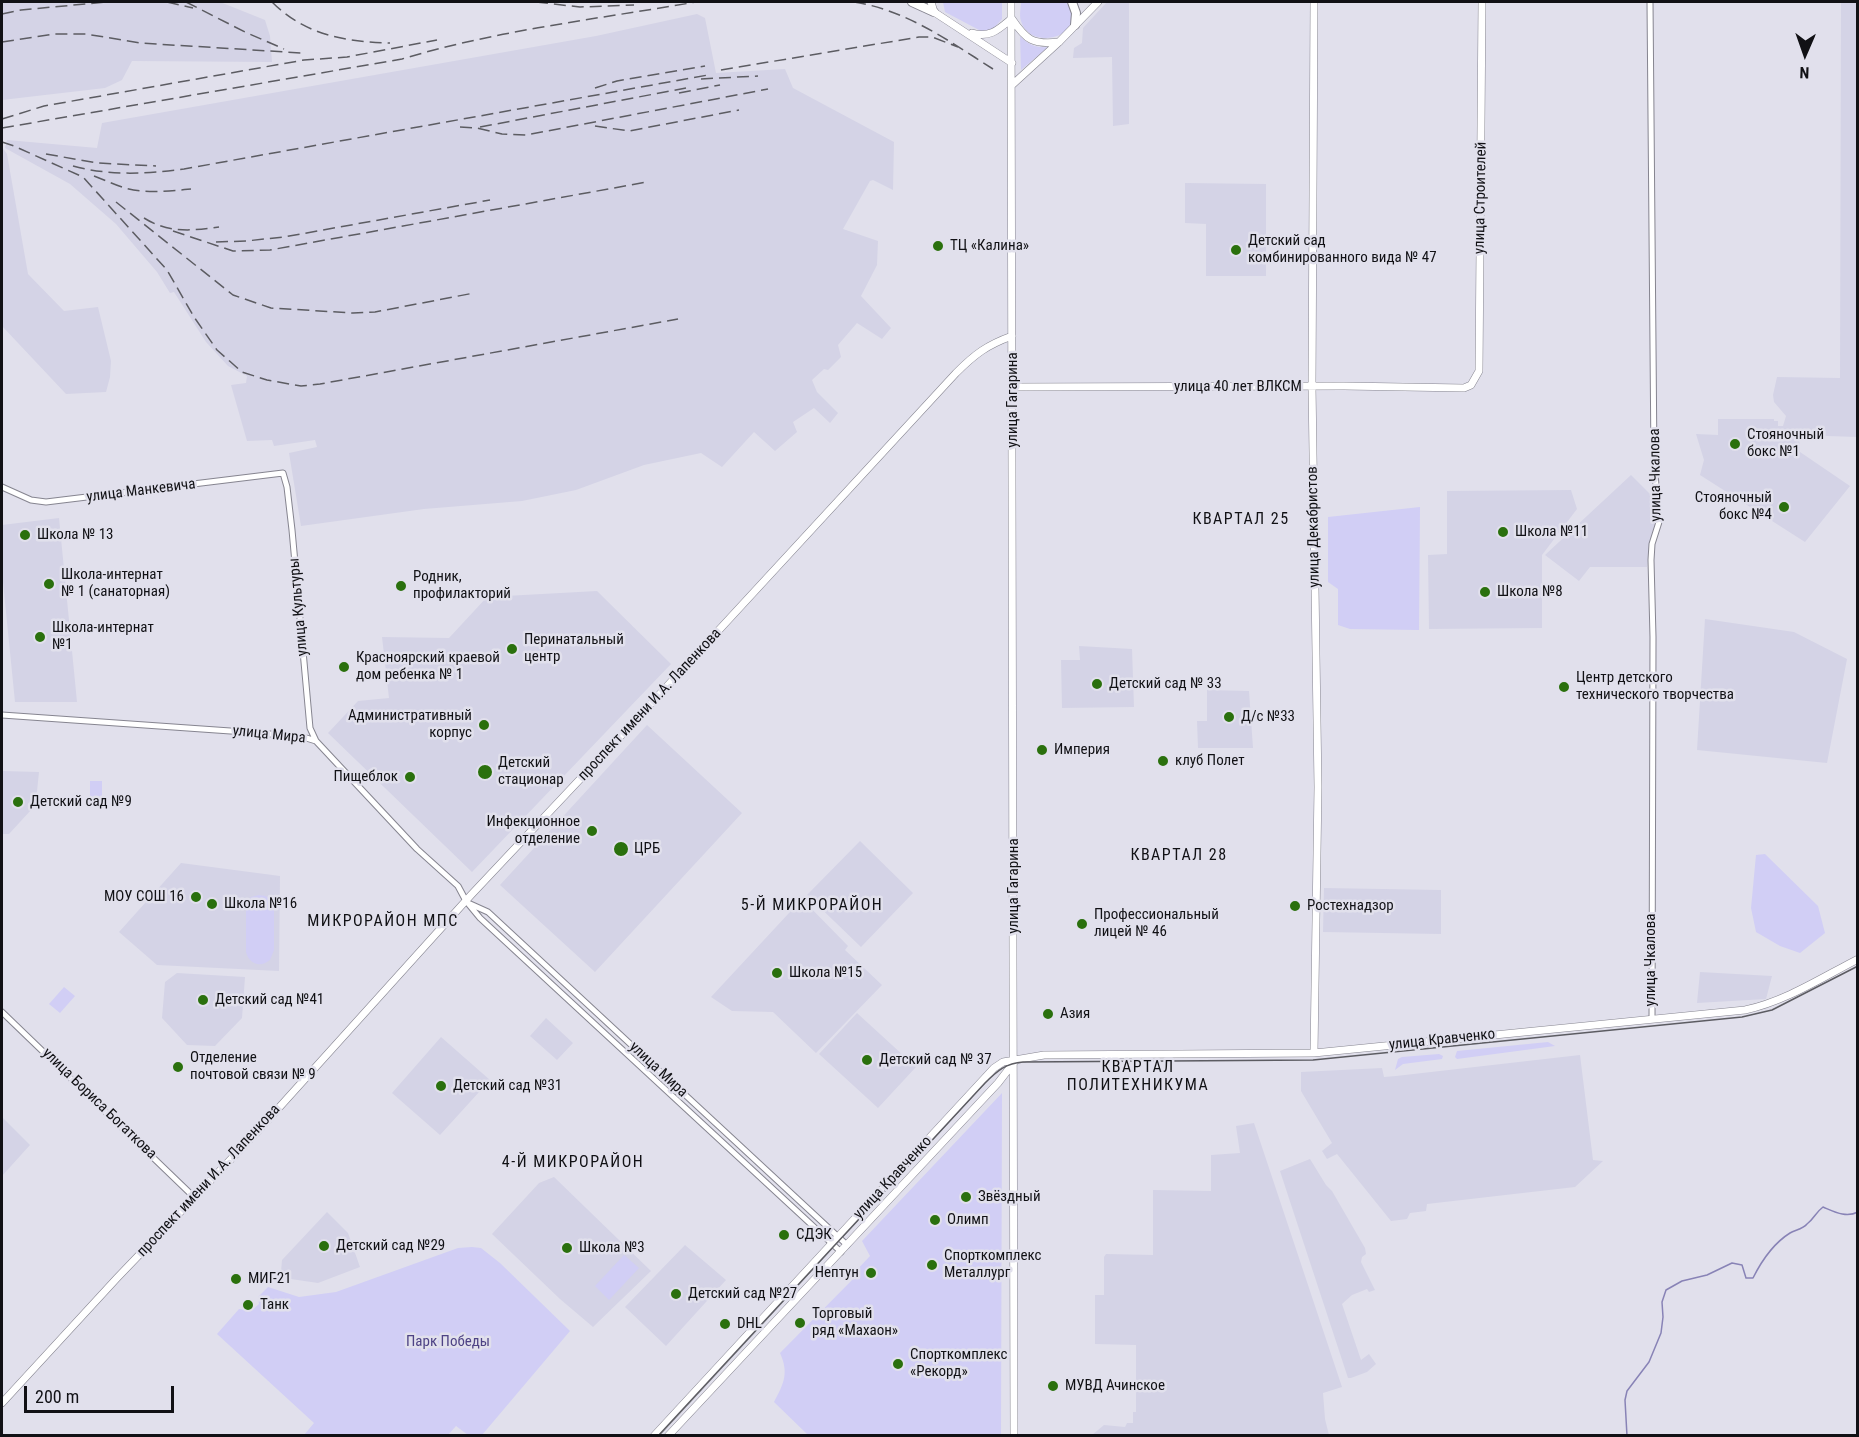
<!DOCTYPE html>
<meta charset="utf-8">
<style>
body{margin:0}
#map{position:relative;width:1859px;height:1437px;overflow:hidden;background:#e1e0ec;font-family:"Roboto Condensed",sans-serif}
canvas{display:block}
.frame{position:absolute;inset:0;border:3px solid #111115;pointer-events:none}
.north{position:absolute;left:1775px;top:24px;width:60px;height:60px;-webkit-text-stroke:4px #e1e0ec;paint-order:stroke;rotate:182deg;font-size:16px;font-weight:700;line-height:24px;text-align:center;color:#111115}
.north::after{content:'';display:block;margin:auto;width:21px;height:27px;background:#111115;clip-path:polygon(50% 0,100% 100%,50% 72%,0 100%)}
.scale{position:absolute;left:24px;top:1386px;width:150px;height:27px;box-sizing:border-box;border:3px solid #111115;border-top:0;padding-left:8px;font-size:18px;line-height:21px;white-space:nowrap;color:#111115;-webkit-text-stroke:4px #e1e0ec;paint-order:stroke}
</style>
<div id="map">
<canvas width="1859" height="1437"></canvas>
<div class="frame"></div>
<div class="north">N</div>
<div class="scale">200 m</div>
</div>
<script>
const ctx = document.querySelector('canvas').getContext('2d');
ctx.lineJoin = 'round';
function paint(path, color) { ctx.fillStyle = color; ctx.fill(path, 'evenodd'); }
function stroke(path, color, width, dash) { ctx.strokeStyle = color; ctx.lineWidth = width; ctx.lineCap = dash ? 'butt' : 'round'; ctx.setLineDash(dash || []); ctx.stroke(path); }
function write(font, color, halo, rows, align = 'center') {
  ctx.font = font + ' "Roboto Condensed",sans-serif'; ctx.lineWidth = 5; ctx.setLineDash([]); ctx.textBaseline = 'middle'; ctx.strokeStyle = halo; ctx.fillStyle = color; for (const [text, x, y, turn = 0] of rows) {
    ctx.save(); ctx.translate(x, y); ctx.rotate((+turn || 0) * Math.PI / 180); ctx.textAlign = isNaN(turn) ? turn : align; if (halo) ctx.strokeText(text, 0, 0); ctx.fillText(text, 0, 0); ctx.restore();
  }
}
const built = new Path2D(`
 M2,2h218l45,18 5,16 2,26 -140,-1 -10,19 -17,8 -103,12z
 M1107,2h22v122l-16,2 -1,-69 -39,1 1,-10 8,-5 1,-15z
 M1841,2h17l-1,435 -58,-2 1,17 50,34 -45,56 -105,-67 4,-15 -8,-26 22,1v-16h56v2h4v5h5l3,-10 -12,-14 -1,-7 4,-18 63,1z
 M697,14l8,4 11,55 69,-4 8,19 101,54 -1,48 -20,-10 -3,1 -27,48 35,12 -1,24 -16,31 30,32 -9,11 -25,-16 -19,22 3,12 -13,13 -4,-1 -12,11 5,12 21,21 -8,10 -16,-15 -21,14 4,10 -22,19 -21,-19 -32,35 -21,-14 -57,12 -68,25 -54,11 -98,8 -123,17 -12,-73 28,-6 -2,-7 -41,6 -2,-6 -25,1 -16,-56 15,-2 1,-7 -19,-10 -22,-24 -32,-50 -4,1 -13,-21 -41,-48 -46,-40 -65,-36 2,-8 90,8 5,-25 494,-87z
 M2,147l5,7 21,120 36,37 34,-4 13,54 -1,16 -4,15 -40,2 -64,-68z
 M1185,183l81,1v92h-60v-52l-21,-1z
 M1631,475l24,24v29l-5,11 -3,28h-57l-11,14 -34,-26z
 M1571,490l6,19 -35,46v73l-113,1 -1,-74 19,-1v-63z
 M59,518l18,184h-62l-13,-130v-47z
 M597,591l74,73 -199,208 -144,-139 30,-32 31,-3 -7,-61 67,1 38,-41z
 M1705,619l89,13 53,27 -20,104 -130,-13z
 M1079,646l53,3 2,58 -72,1 -1,-48h19z
 M1207,690l42,1 4,57h-55l-1,-27h10z
 M647,725l95,88 -147,159 -95,-87z
 M2,771l37,1 -3,29 -4,2 -1,7 -22,24h-7z
 M860,841l53,52 -52,54 -54,-52z
 M181,863l99,13 -1,95 -122,-6 -38,-33z
 M1324,888l117,2v44l-118,-2z
 M802,899l46,47 -3,4 37,35 -66,68 -43,-41 -41,-1 -21,-14z
 M1700,972l72,4 -6,23 -69,4z
 M177,973l68,4 -3,41 -27,28 -28,-1 -25,-27 3,-36z
 M857,1013l59,54 -38,41 -59,-54z
 M546,1018l27,25 -16,17 -27,-24z
 M441,1037l49,43 -50,55 -48,-42z
 M1580,1055l13,105 10,1 -28,26 -148,17 -1,7 -16,2 -3,6 -16,2 -54,-67 -10,5 -5,-8 10,-8 -31,-52v-19l81,-4 2,9 12,-1z
 M2,1117l28,28 -28,31z
 M1254,1123l88,264 -19,6 2,26 4,16h-237l12,-10 21,2 2,-4h6v-11h3v-67l-41,-1v-49h9v-38l2,-3 47,1v-65l58,1v-36l29,-2 -4,-27z
 M1310,1159l16,26 6,6 33,57 1,6 -4,3 -1,5 14,28 -6,2 -2,-3 -15,6 -10,9 19,56 8,-6 7,10 -9,8 -16,6h-3l-68,-207z
 M554,1177l97,94 -58,56 -33,-28 -68,-65 47,-51z
 M327,1212l21,21 12,34 -42,16 -34,-5 -3,-6 1,-12z
 M685,1245l41,35 -60,66 -41,-39z`);
const green = new Path2D(`
 M943,2h59v17l-10,11 -11,1 -36,-19z
 M1021,2h45c25,34 -36,51 -45,19 -2,-6 0,-14 0,-19z
 M1020,36c9,9 15,12 28,11l-27,23z
 M1420,507l-1,123 -69,-1 -12,-4v-36l-10,-7v-65z
 M90,781h12v21h-12z
 M1765,854l53,52 7,27 -25,20 -20,-7 -24,-14 -5,-24 5,-53z
 M259,895c8,1 12,2 15,9v46l-4,10c-10,8 -21,4 -24,-8v-48l5,-7z
 M64,987l11,9 -15,17 -11,-9z
 M1548,1042l7,4 -98,13 -2,-2 2,-6z
 M1439,1054l4,2 -1,3 -39,5 -8,6 3,-11 4,-2z
 M1002,1093l-1,342h-193l-34,-33c10,-19 15,-29 6,-49l73,-74 1,-6 16,-17 -8,-15z
 M472,1247l9,1 19,15 70,68 -88,104h-14l-12,-9 -8,9h-144l10,-12 -97,-89 22,-25 13,1 7,-6 -1,-7 10,-10 31,10 37,-5 122,-44z
 M624,1255l15,13 -30,32 -14,-14z`);
const stream = new Path2D(`
 M1627,1436l-2,-36 2,-9 22,-29 12,-29 2,-16 -1,-15 4,-12 16,-9 25,-6 25,-12 10,2 4,13h7c8,-16 21,-35 37,-45 5,-3 13,-4 17,-9 7,-5 8,-11 16,-17 12,5 23,11 35,5`);
const minor = new Path2D(`
 M1650,2l4,459 5,61 -7,22 -1,16 2,77 -1,382
 M2,487l29,13 15,2 237,-29 4,14 5,43 18,198 6,13
 M2,715l257,18 44,4 13,4 101,108 41,37 8,15 14,17 361,334
 M468,903l20,9 359,333
 M2,1012l193,186`);
const major = new Path2D(`
 M931,2l3,10 78,51
 M1011,2l3,1434
 M1314,2l-2,384 6,401 -4,266
 M1012,19c14,21 21,26 47,23
 M972,33c18,5 26,-3 39,-14
 M1012,85l47,-43 39,-40
 M1013,387l331,-1 120,2 7,-3 8,-14 3,-369
 M2,1403l115,-125 140,-146 214,-237 176,-187 309,-335c19,-19 31,-28 56,-37
 M654,1436l340,-368 9,-6 41,-7 270,-2 431,-43c41,-9 76,-32 113,-51
 M668,1436l330,-353 17,-22`);
const highway = new Path2D(`
 M912,2l22,10
 M1072,2l4,11 -1,12`);
const tram = new Path2D(`
 M658,1436l327,-353c12,-12 21,-20 38,-21l290,-2 429,-43 30,-7 86,-44`);
const rail = new Path2D(`
 M167,2l26,6
 M186,2l59,30 39,17
 M272,2c33,33 73,40 118,41
 M536,2l44,5 54,-2
 M854,2c52,8 95,39 139,67
 M2,14l19,-4 85,-8
 M2,42l52,-8h32l54,9 162,10
 M721,70l198,-33h13l26,10
 M701,79l57,-3
 M595,88l22,-7 88,-15
 M679,93l41,-8
 M2,119l42,-13 260,-46 43,-3 90,-17
 M595,126l34,5 110,-21
 M460,127l17,1 25,6 24,1 242,-46
 M480,127l206,-39
 M2,128l400,-69c96,-29 196,-40 294,-57
 M2,142l12,4 69,31 84,93 27,47 23,33 25,22 25,8 34,6 19,-2 358,-65
 M46,154l51,9 59,3
 M73,166c37,10 73,8 111,3l524,-94
 M94,176c11,4 21,9 31,12 22,6 44,3 66,1
 M116,202l117,93 38,13 82,5 22,-1 99,-19
 M144,218c24,15 47,13 75,9
 M173,231l60,20 37,-1 377,-68
 M216,242l30,-1 38,-4 206,-37`);
const markers = [
 [938,246,6,"#2a700d"],
 [1236,250,6,"#2a700d"],
 [1735,444,6,"#2a700d"],
 [1784,507,6,"#2a700d"],
 [1503,532,6,"#2a700d"],
 [25,535,6,"#2a700d"],
 [49,584,6,"#2a700d"],
 [401,586,6,"#2a700d"],
 [1485,592,6,"#2a700d"],
 [40,637,6,"#2a700d"],
 [512,649,6,"#2a700d"],
 [344,667,6,"#2a700d"],
 [1097,684,6,"#2a700d"],
 [1564,687,6,"#2a700d"],
 [1229,717,6,"#2a700d"],
 [484,725,6,"#2a700d"],
 [1042,750,6,"#2a700d"],
 [1163,761,6,"#2a700d"],
 [485,772,8,"#2a700d"],
 [410,777,6,"#2a700d"],
 [18,802,6,"#2a700d"],
 [592,831,6,"#2a700d"],
 [621,849,8,"#2a700d"],
 [196,897,6,"#2a700d"],
 [212,904,6,"#2a700d"],
 [1295,906,6,"#2a700d"],
 [1082,924,6,"#2a700d"],
 [777,973,6,"#2a700d"],
 [203,1000,6,"#2a700d"],
 [1048,1014,6,"#2a700d"],
 [867,1060,6,"#2a700d"],
 [178,1067,6,"#2a700d"],
 [441,1086,6,"#2a700d"],
 [966,1197,6,"#2a700d"],
 [935,1220,6,"#2a700d"],
 [784,1235,6,"#2a700d"],
 [324,1246,6,"#2a700d"],
 [567,1248,6,"#2a700d"],
 [932,1265,6,"#2a700d"],
 [871,1273,6,"#2a700d"],
 [236,1279,6,"#2a700d"],
 [676,1294,6,"#2a700d"],
 [248,1305,6,"#2a700d"],
 [800,1323,6,"#2a700d"],
 [725,1324,6,"#2a700d"],
 [898,1364,6,"#2a700d"],
 [1053,1386,6,"#2a700d"]
];
const streetNames = [
 ["улица Строителей",1481,198,-89],
 ["улица 40 лет ВЛКСМ",1238,387],
 ["улица Гагарина",1013,400,-90],
 ["улица Чкалова",1656,475,-91],
 ["улица Манкевича",141,491,-7],
 ["улица Декабристов",1314,527,-91],
 ["улица Культуры",299,607,-95],
 ["проспект имени И.А. Лапенкова",650,705,-47],
 ["улица Мира",269,735,6],
 ["улица Гагарина",1014,886,-90],
 ["улица Чкалова",1651,960,-90],
 ["улица Кравченко",1442,1040,-6],
 ["улица Мира",658,1070,43],
 ["улица Бориса Богаткова",99,1104,44],
 ["улица Кравченко",893,1178,-47],
 ["проспект имени И.А. Лапенкова",209,1181,-47]
];
const poiNames = [
 ["Детский сад",1248,241],
 ["комбинированного вида № 47",1248,258],
 ["ТЦ «Калина»",950,246],
 ["Стояночный",1747,435],
 ["бокс №1",1747,452],
 ["Стояночный",1772,498,"right"],
 ["бокс №4",1772,515,"right"],
 ["Школа №11",1515,532],
 ["Школа № 13",37,535],
 ["Школа-интернат",61,575],
 ["№ 1 (санаторная)",61,592],
 ["Родник,",413,577],
 ["профилакторий",413,594],
 ["Школа №8",1497,592],
 ["Школа-интернат",52,628],
 ["№1",52,645],
 ["Перинатальный",524,640],
 ["центр",524,657],
 ["Красноярский краевой",356,658],
 ["дом ребенка № 1",356,675],
 ["Центр детского",1576,678],
 ["технического творчества",1576,695],
 ["Детский сад № 33",1109,684],
 ["Административный",472,716,"right"],
 ["корпус",472,733,"right"],
 ["Д/с №33",1241,717],
 ["Империя",1054,750],
 ["клуб Полет",1175,761],
 ["Детский",498,763],
 ["стационар",498,780],
 ["Пищеблок",398,777,"right"],
 ["Детский сад №9",30,802],
 ["Инфекционное",580,822,"right"],
 ["отделение",580,839,"right"],
 ["ЦРБ",634,849],
 ["МОУ СОШ 16",184,897,"right"],
 ["Школа №16",224,904],
 ["Ростехнадзор",1307,906],
 ["Профессиональный",1094,915],
 ["лицей № 46",1094,932],
 ["Школа №15",789,973],
 ["Детский сад №41",215,1000],
 ["Азия",1060,1014],
 ["Отделение",190,1058],
 ["почтовой связи № 9",190,1075],
 ["Детский сад № 37",879,1060],
 ["Детский сад №31",453,1086],
 ["Звёздный",978,1197],
 ["Олимп",947,1220],
 ["СДЭК",796,1235],
 ["Детский сад №29",336,1246],
 ["Школа №3",579,1248],
 ["Спорткомплекс",944,1256],
 ["Металлург",944,1273],
 ["Нептун",859,1273,"right"],
 ["МИГ-21",248,1279],
 ["Детский сад №27",688,1294],
 ["Танк",260,1305],
 ["Торговый",812,1314],
 ["ряд «Махаон»",812,1331],
 ["DHL",737,1324],
 ["Спорткомплекс",910,1355],
 ["«Рекорд»",910,1372],
 ["МУВД Ачинское",1065,1386]
];
const parkNames = [
 ["Парк Победы",448,1342]
];
const neighbourhoodNames = [
 ["КВАРТАЛ 25",1241,520],
 ["КВАРТАЛ 28",1179,856],
 ["5-Й МИКРОРАЙОН",812,906],
 ["МИКРОРАЙОН МПС",383,922],
 ["КВАРТАЛ",1138,1068],
 ["ПОЛИТЕХНИКУМА",1138,1086],
 ["4-Й МИКРОРАЙОН",573,1163]
];
paint(built, '#d4d3e6');
paint(green, '#d1cef5');
stroke(stream, '#8883b6', 1.5);
stroke(minor, '#868590', 7);
stroke(major, '#868590', 8);
stroke(highway, '#868590', 10);
stroke(minor, '#fff', 5);
stroke(major, '#fff', 7);
stroke(highway, '#fff', 8);
stroke(tram, '#5c5c62', 1.5);
stroke(rail, '#5c5c62', 1.5, [12, 6]);
for (const [x, y, r, color] of markers) { const dot = new Path2D(); dot.arc(x, y, r, 0, 2 * Math.PI); ctx.fillStyle = color; ctx.fill(dot); stroke(dot, '#e1e0ec', 2); }
write('15px', '#111115', '#e1e0ec', streetNames);
write('15px', '#111115', '#e1e0ec', poiNames, 'left');
write('15px', '#4e4385', '#e1e0ec', parkNames);
ctx.letterSpacing = '1.5px';
write('16px', '#111115', '#e1e0ec', neighbourhoodNames);
ctx.letterSpacing = '0px';
</script>
